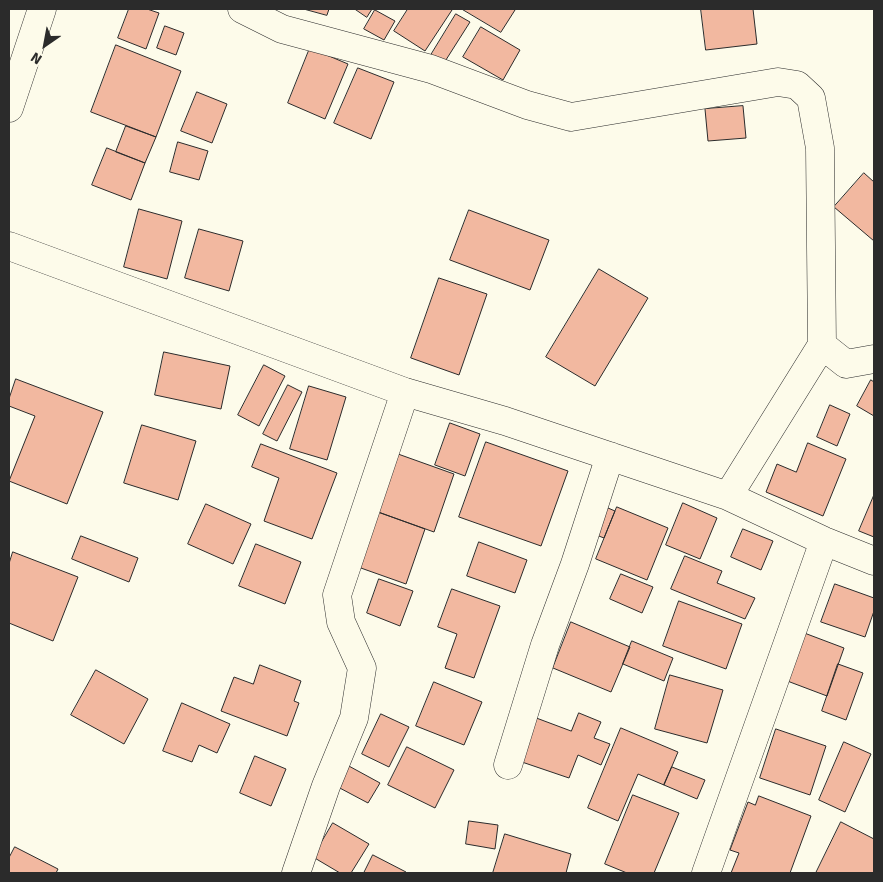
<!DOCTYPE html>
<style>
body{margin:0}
#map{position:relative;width:883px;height:882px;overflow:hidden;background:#fdfbea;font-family:Signika,sans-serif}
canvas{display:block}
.frame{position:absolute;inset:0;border:10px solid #2b2b2b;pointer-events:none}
.north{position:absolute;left:20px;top:20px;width:50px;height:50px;-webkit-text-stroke:4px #fdfbea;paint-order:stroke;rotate:213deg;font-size:14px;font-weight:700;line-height:20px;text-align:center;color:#2b2b2b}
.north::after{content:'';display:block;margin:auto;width:18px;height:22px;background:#2b2b2b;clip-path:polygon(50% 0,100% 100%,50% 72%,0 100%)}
</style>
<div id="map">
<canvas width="883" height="882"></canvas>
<div class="frame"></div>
<div class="north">N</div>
</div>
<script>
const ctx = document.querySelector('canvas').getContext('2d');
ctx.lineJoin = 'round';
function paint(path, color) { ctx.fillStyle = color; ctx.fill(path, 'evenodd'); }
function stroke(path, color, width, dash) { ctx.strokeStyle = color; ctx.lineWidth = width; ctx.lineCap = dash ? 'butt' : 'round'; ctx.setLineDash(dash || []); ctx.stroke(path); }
const building = new Path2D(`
 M129,9h18l12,4 -13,36 -28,-11z
 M304,9h25l-2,6z
 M355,9h17l-5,8z
 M408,9h41l3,1 -27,41 -31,-20z
 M462,9h51l2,1 -14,22z
 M701,9h52l4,35 -51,6z
 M375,10l20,11 -11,19 -20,-11z
 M456,14l14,8 -26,41 -13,-8z
 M165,26l19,7 -8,22 -19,-7z
 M481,27l39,23 -17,30 -40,-23z
 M116,45l65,26 -25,66 -65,-25z
 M310,48l38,16 -23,55 -37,-16z
 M358,68l36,14 -23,57 -37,-16z
 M197,92l30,12 -15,39 -31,-12z
 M743,106l3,32 -38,3 -3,-32z
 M126,126l30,11 -11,26 -29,-11z
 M178,142l30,9 -9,29 -29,-8z
 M107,148l38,15 -14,37 -39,-15z
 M864,173l10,9v59l-40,-34z
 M139,209l43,12 -15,58 -43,-12z
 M469,210l80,30 -19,50 -80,-30z
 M199,229l44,12 -14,50 -44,-13z
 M599,269l49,29 -53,88 -49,-29z
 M439,278l48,16 -28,81 -48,-17z
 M164,352l66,14 -9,43 -66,-14z
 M264,365l21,11 -26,50 -21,-11z
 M16,379l87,33 -36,92 -58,-23 26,-65 -26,-10v-7z
 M871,380l3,2v34l-17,-10z
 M288,385l14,7 -25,49 -14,-7z
 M309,386l37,11 -19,63 -37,-11z
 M830,405l20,9 -13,32 -20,-9z
 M450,423l30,11 -15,42 -30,-11z
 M142,425l54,16 -18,59 -54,-17z
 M486,442l82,29 -27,75 -82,-29z
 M808,443l38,16 -23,57 -57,-24 11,-28 19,8z
 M261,444l76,29 -25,66 -48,-18 15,-43 -27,-11z
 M398,454l56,20 -20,58 -56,-20z
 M874,495v42l-15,-6z
 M683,503l34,15 -17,41 -34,-14z
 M206,504l45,20 -18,40 -45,-20z
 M601,505l14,6 -11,27 -13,-5z
 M617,507l51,21 -21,52 -51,-21z
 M378,512l47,17 -19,55 -48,-17z
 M743,529l30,12 -12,29 -30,-13z
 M81,536l57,22 -9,24 -57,-23z
 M479,542l48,18 -12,33 -48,-17z
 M256,544l45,18 -16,42 -46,-18z
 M13,552l65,25 -25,64 -44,-18v-59z
 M685,556l37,15 -5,12 38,15 -10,21 -74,-30z
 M621,574l32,13 -11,26 -32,-14z
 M379,579l34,12 -13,35 -33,-13z
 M835,584l39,14v13l-9,26 -44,-15z
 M452,589l48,17 -26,72 -29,-10 12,-34 -19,-7z
 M679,601l63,23 -16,45 -63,-23z
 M571,622l59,25 -19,45 -58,-24z
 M799,631l45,17 -17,48 -45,-17z
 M632,641l41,17 -9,23 -41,-17z
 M838,664l25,9 -17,47 -24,-9z
 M260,665l41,16 -7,20 5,2 -12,33 -66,-25 13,-34 19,7z
 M96,670l52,29 -24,45 -53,-29z
 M670,675l53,15 -16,53 -52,-14z
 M434,682l48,20 -18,43 -48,-19z
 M182,703l48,21 -13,29 -18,-8 -7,17 -29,-11z
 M579,713l22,9 -7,16 16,6 -9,21 -23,-10 -9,23 -53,-18 15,-44 40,15z
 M381,714l28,13 -20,40 -27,-13z
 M621,728l57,24 -14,33 -26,-11 -20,47 -30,-13z
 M776,729l50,17 -16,49 -50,-17z
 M844,742l27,12 -26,58 -26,-12z
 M407,747l47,23 -19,38 -47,-23z
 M255,756l31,13 -15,37 -31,-13z
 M347,765l33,18 -12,20 -32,-17z
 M672,767l33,13 -8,19 -33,-14z
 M633,795l46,18 -25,60h-27l-22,-9z
 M759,796l52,20 -21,57h-59l8,-20 -9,-3 18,-48 7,3z
 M469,821l29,4 -3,24 -29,-5z
 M841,822l33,17v34h-58z
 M333,823l36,21 -18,29h-11l-27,-16z
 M505,834l66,20 -5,19h-73z
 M15,847l43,22 -2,4h-47v-15z
 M373,855l33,17v1h-42z`);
const minor = new Path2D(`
 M242,9l40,20 149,40 96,36 44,12 207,-35 19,3 14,13 9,50 2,197
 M9,246l396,146 100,29 223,75 96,45 50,20
 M728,496l94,-151 24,19 28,-5
 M508,765l37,-120 30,-81 35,-108
 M296,873l30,-87 28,-68 8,-50 -21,-46 -4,-27 68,-203
 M706,873l118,-332`);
const highway = new Path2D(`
 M9,108l33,-99`);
paint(building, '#f2b8a0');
stroke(building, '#2b2b2b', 1);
stroke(minor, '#2b2b2b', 29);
stroke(highway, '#2b2b2b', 29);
stroke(minor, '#fdfbea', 28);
stroke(highway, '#fdfbea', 28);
</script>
